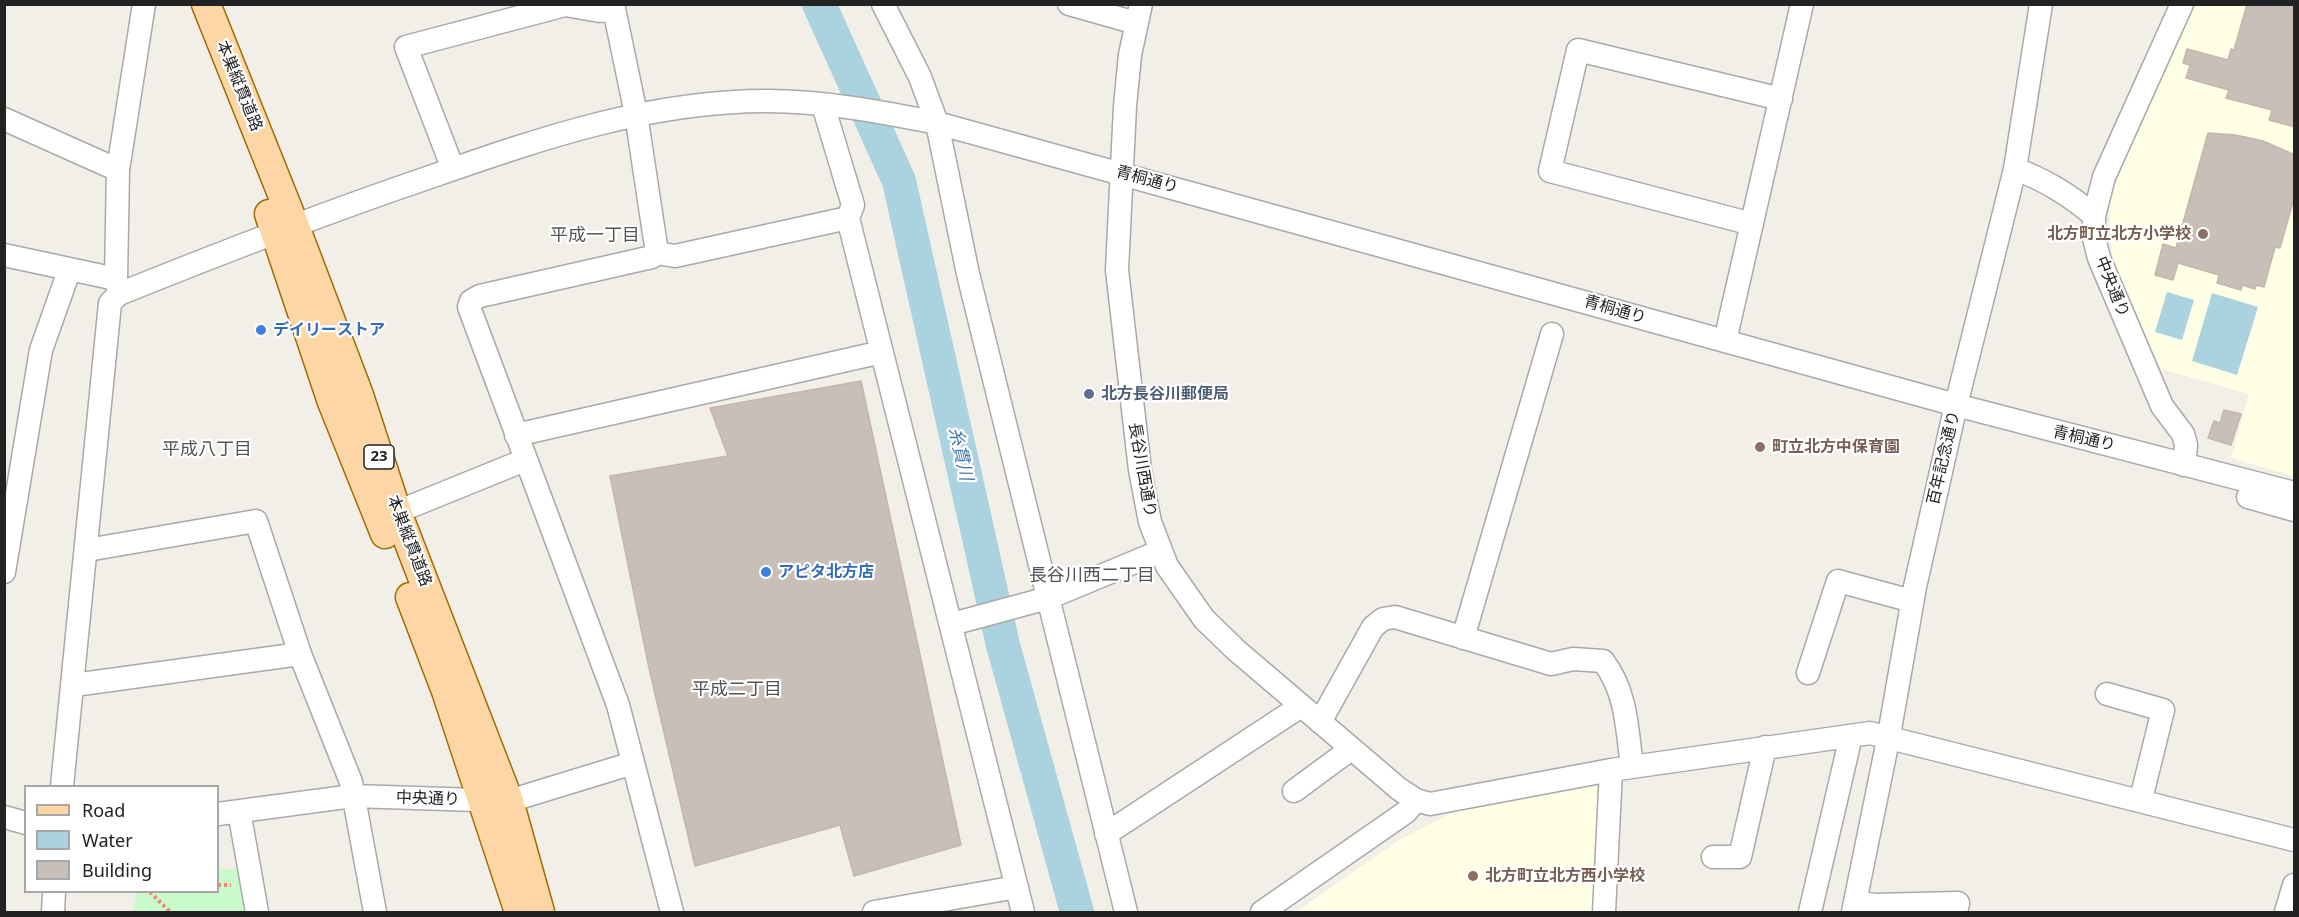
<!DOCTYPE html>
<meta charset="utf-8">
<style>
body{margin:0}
#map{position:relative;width:2299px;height:917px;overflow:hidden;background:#f2efe9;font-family:"Noto Sans",sans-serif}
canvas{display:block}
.frame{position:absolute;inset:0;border:6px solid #222;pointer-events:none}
.legend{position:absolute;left:24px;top:785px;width:195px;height:108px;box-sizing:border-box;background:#fff;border:2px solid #a7a7a7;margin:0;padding:8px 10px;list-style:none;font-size:18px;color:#222}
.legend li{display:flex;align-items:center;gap:12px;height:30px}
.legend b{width:30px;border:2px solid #a7a7a7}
</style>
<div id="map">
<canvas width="2299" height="917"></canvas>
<div class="frame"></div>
<ul class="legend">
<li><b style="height:8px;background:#fcd6a4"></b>Road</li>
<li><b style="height:16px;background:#aad3df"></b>Water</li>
<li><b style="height:16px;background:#c7bfb8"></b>Building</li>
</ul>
</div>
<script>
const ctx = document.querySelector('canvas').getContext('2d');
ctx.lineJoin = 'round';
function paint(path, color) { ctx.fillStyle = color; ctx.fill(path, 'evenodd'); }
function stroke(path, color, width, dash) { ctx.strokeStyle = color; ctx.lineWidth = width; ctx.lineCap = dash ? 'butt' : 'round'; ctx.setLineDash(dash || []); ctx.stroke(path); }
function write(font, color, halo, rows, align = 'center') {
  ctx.font = font + ' "Noto Sans","Noto Sans JP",sans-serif'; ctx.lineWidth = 4.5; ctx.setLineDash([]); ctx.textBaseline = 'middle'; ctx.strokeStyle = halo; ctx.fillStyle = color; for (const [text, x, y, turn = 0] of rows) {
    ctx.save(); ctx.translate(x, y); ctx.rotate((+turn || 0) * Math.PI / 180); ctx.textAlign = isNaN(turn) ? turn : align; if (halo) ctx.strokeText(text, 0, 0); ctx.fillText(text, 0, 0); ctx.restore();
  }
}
const education = new Path2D(`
 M2191,5h103v471l-63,-18 18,-64 -88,-25 -49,-110 -3,-51 13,-48z
 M1596,786l7,5 -8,121h-299l103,-72 55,-28z`);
const park = new Path2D(`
 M218,869h21l7,43h-113l3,-20h82z`);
const water = new Path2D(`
 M2167,292l27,8 -12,40 -27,-8z
 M2212,293l46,14 -21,68 -45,-14z`);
const river = new Path2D(`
 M819,4l80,177 104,464 74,267`);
const building = new Path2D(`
 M2247,4h36l12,4v119l-26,-7 3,-10 -46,-12 3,-8 -43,-12 4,-13 -7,-2 4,-14 41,11 3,-11 3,1z
 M2208,133l28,2 27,6 32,14v40l-15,53 -5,-1 -11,40 -8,-2 -1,4 -13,-4 -1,5 -24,-7 2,-8 -41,-12 -5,17 -18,-5 8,-31 13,4z
 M861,381l100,464 -107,31 -14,-51 -145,41 -46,-198 -39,-192 118,-20 -18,-48z
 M2224,410l17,4 -10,31 -23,-7 6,-17 6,2z`);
const path = new Path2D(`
 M218,885h13
 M150,892l20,20`);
const minor = new Path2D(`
 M613,4l23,110 21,139 -5,4 -172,39 -9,5 -2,6 149,398 54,207
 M883,4l37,73 17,46 31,151 158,638
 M1069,4l67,19
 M1141,4l-11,51 -5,51 -8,164 23,200 10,52 17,44 37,53 32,31 163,139 17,11
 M2182,4l-78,173 -10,39v22l5,20 63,148 21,28 3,11 -2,20
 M823,105l30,100 -5,13 175,694
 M4,119l114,51
 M453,169l-47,-122 159,-42 35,6 14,-2
 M2015,169c27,9 58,28 79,47
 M1752,224l-202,-53 28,-121 203,49
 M657,253l18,3 173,-38
 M4,255l112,24 3,13
 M116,279l2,-109 26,-166
 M1725,341l77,-337
 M516,435l366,-83
 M2248,497l46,13
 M397,512l128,-52
 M87,550l169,-29 44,133 51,128 24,130
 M4,572l37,-222 28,-79
 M952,624l96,-26 113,-47
 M1463,638l89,-304
 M1808,673l30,-92 74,20
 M74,685l226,-31
 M2107,694l56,16 -22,89
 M1320,722l53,-95 10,-8 12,-2 156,47 22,-5 30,2c24,31 24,69 29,106
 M62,786l48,-483 9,-9c104,-42 208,-82 314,-118 109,-38 217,-75 334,-75 57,0 115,11 170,22l1019,282 338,88
 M1294,791l57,-42
 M239,811l18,101
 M218,814l135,-18 156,5 124,-38
 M4,817l22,6
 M1106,834l195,-128
 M1713,857h27l25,-110
 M1855,902l20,3 83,-2 -2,9
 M53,912l1,-20
 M874,912l143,-25
 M1262,912l144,-100 10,-12 14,4 181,-34 259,-37 424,107
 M1604,912l7,-142
 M1810,912l41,-176
 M1853,912l36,-177 26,-148 41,-182 59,-236 26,-165
 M2286,912l8,-27`);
const major = new Path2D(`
 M206,4l88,220 65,171 38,117 112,289 31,111
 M269,214l63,188 53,132
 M410,597l36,94 73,221`);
const markers = [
 [2203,234,6,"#8d6e63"],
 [261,330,6,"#3f7fe0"],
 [1089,394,6,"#5c6f8a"],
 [1760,447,6,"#8d6e63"],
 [766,572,6,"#3f7fe0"],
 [1473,876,6,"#8d6e63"]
];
const shields = [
 [379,457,30]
];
const shieldNames = [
 ["23",379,457]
];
const streetNames = [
 ["本巣縦貫道路",239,86,68],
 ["青桐通り",1147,180,15],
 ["中央通り",2112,287,68],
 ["青桐通り",1615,310,16],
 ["青桐通り",2084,439,13],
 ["百年記念通り",1944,458,-77],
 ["長谷川西通り",1142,470,80],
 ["本巣縦貫道路",409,541,69],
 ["中央通り",428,799,2]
];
const educationNames = [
 ["北方町立北方小学校",2191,234,"right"],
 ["町立北方中保育園",1772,447],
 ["北方町立北方西小学校",1485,876]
];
const shopNames = [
 ["デイリーストア",273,330],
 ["アピタ北方店",778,572]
];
const serviceNames = [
 ["北方長谷川郵便局",1101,394]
];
const neighbourhoodNames = [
 ["平成一丁目",595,236],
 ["平成八丁目",207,450],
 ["長谷川西二丁目",1092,576],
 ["平成二丁目",737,690]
];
const waterNames = [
 ["糸貫川",960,454,77]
];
paint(education, '#ffffe5');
paint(park, '#c8facc');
paint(water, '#aad3df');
stroke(river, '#aad3df', 34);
paint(building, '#c7bfb8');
stroke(building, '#c4b6ab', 1.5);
stroke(minor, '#a9a9a9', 25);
stroke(major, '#a06b00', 31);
stroke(path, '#fa8072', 4, [3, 3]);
stroke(minor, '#fff', 22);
stroke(major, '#fcd6a4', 28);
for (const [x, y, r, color] of markers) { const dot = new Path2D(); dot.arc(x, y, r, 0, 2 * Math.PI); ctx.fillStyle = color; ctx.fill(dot); stroke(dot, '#fff', 2); }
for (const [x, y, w] of shields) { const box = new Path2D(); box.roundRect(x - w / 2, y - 12, w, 24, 4.5); ctx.fillStyle = '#fff'; ctx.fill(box); stroke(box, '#222', 1.5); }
write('bold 15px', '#222', null, shieldNames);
write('16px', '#222', '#fff', streetNames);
write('bold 16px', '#785e54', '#fff', educationNames, 'left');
write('bold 16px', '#366cbe', '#fff', shopNames, 'left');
write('bold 16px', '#4e5e75', '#fff', serviceNames, 'left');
write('18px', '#555', '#fff', neighbourhoodNames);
write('italic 18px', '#4a7aab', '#fff', waterNames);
</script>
